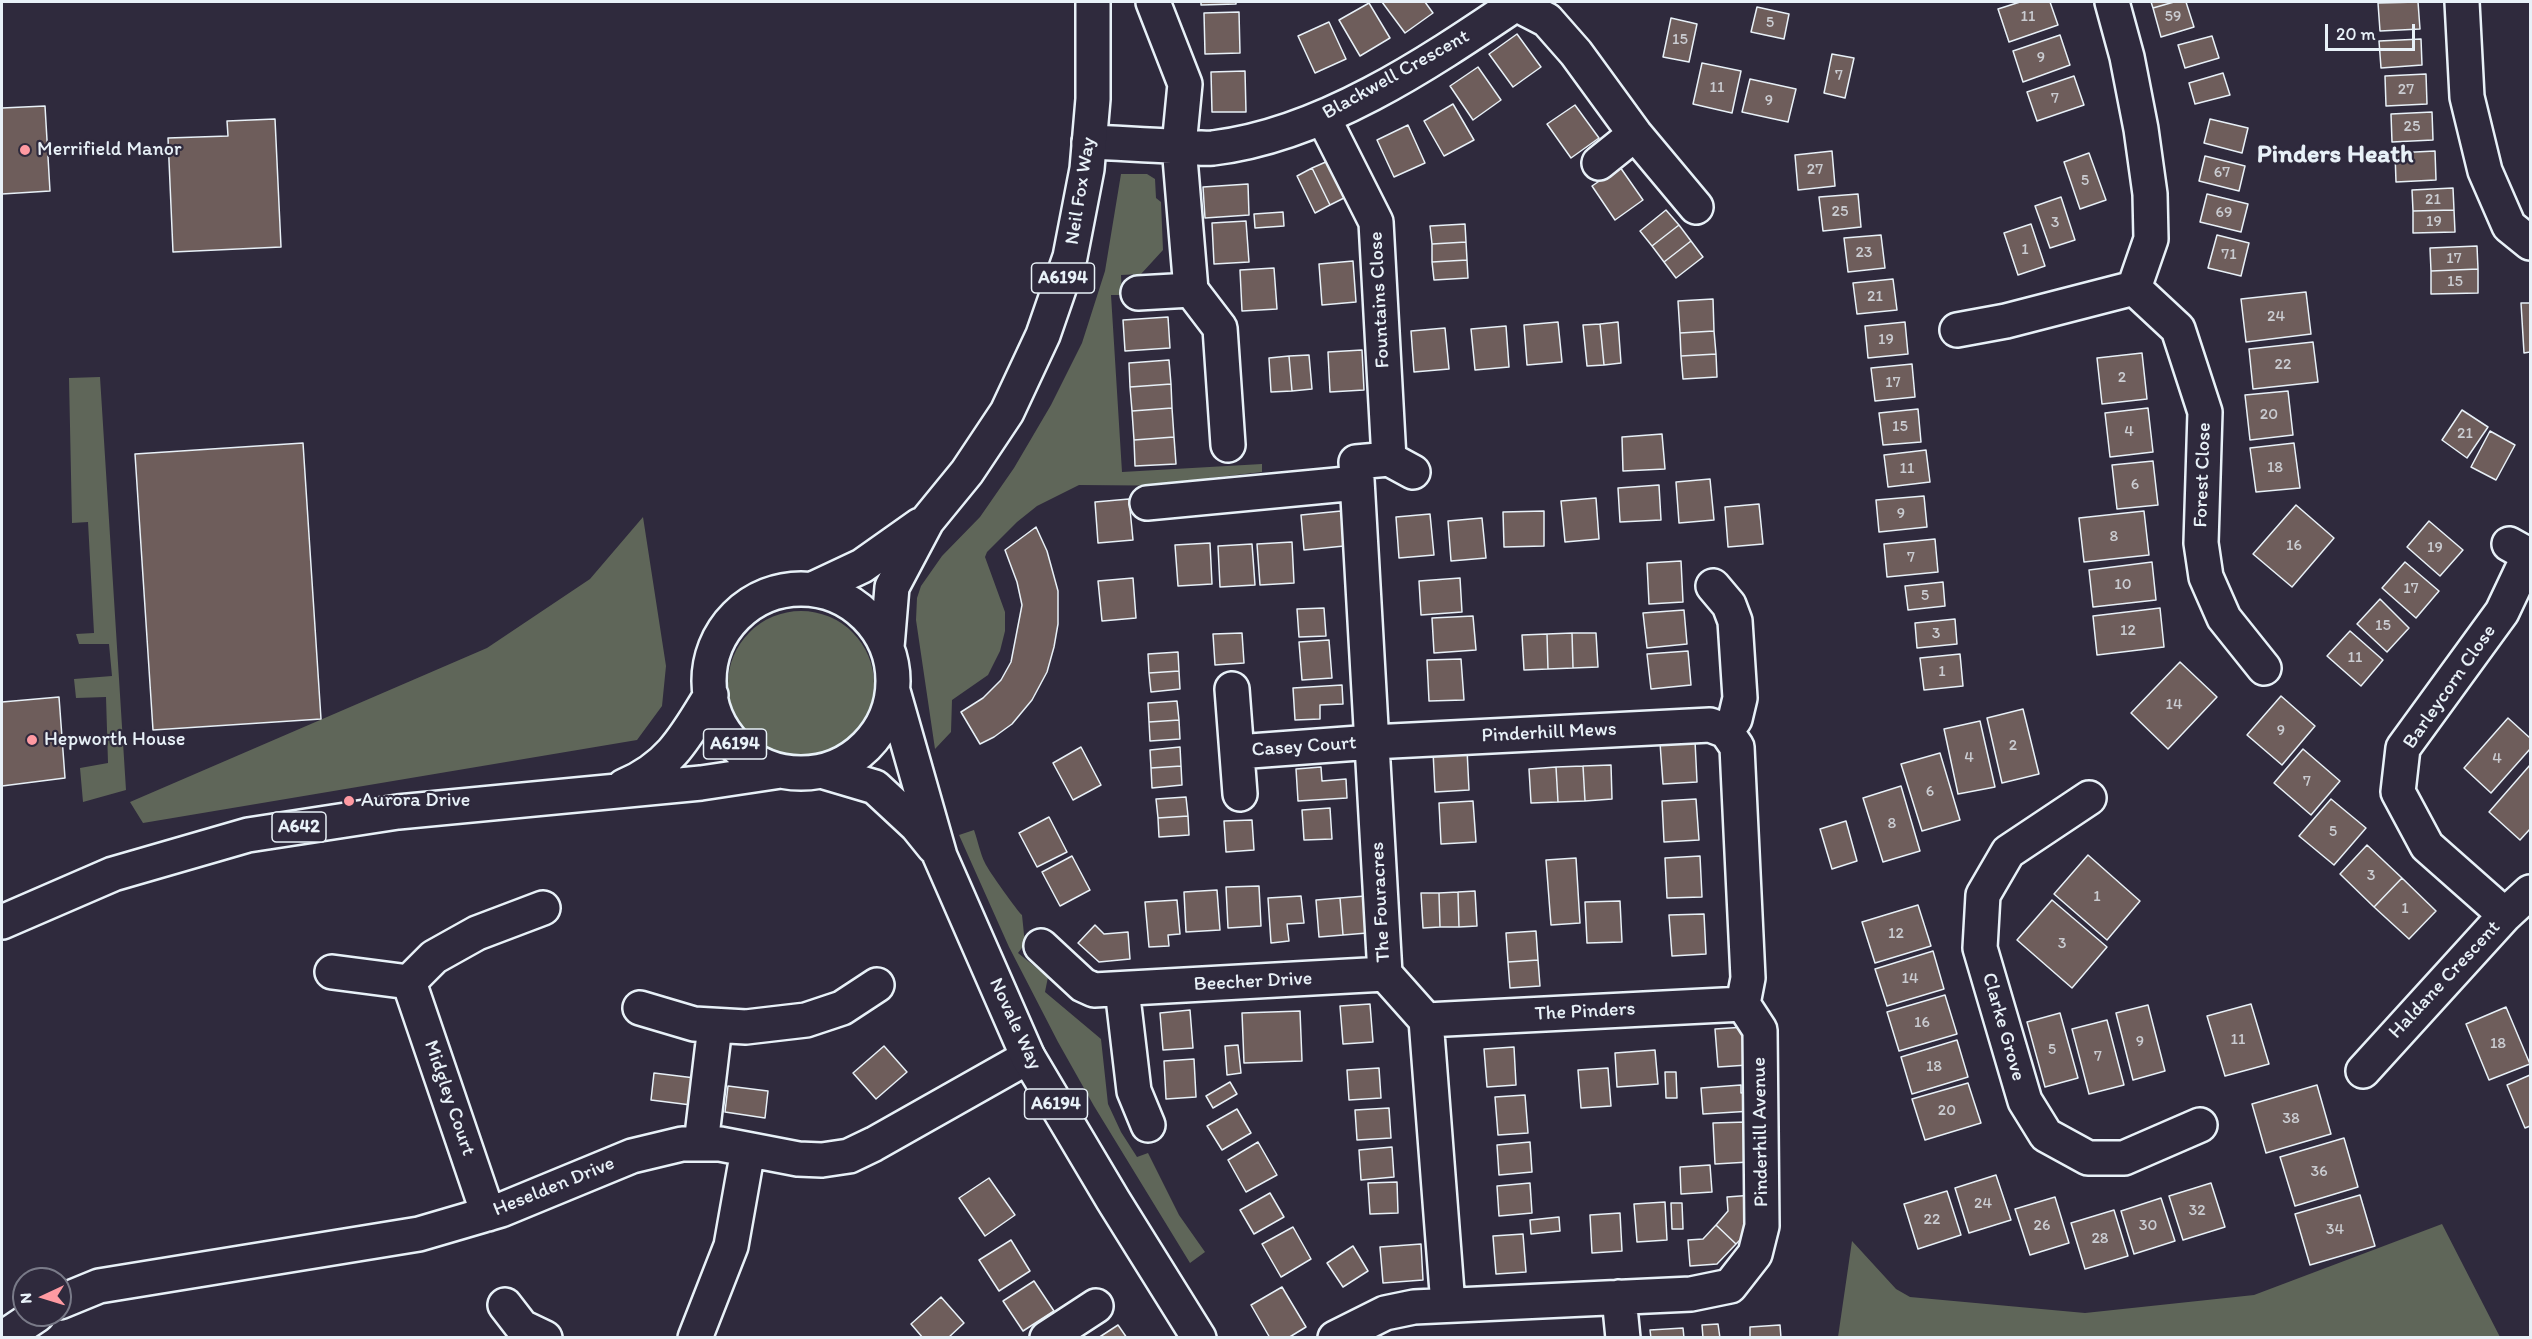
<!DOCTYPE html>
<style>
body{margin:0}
#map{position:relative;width:2532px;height:1339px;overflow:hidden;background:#2f2a3d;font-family:Itim,sans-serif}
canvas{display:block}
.frame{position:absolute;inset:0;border:3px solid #e8f1f8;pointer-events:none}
.north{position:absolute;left:12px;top:1267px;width:60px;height:60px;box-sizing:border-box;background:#2f2a3d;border:2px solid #797a88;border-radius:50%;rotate:266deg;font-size:16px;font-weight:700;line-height:24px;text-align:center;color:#e8f1f8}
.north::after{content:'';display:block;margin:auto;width:21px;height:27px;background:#ff9aa2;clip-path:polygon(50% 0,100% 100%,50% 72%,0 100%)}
.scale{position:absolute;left:2325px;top:24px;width:90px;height:27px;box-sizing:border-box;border:3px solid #e8f1f8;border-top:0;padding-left:8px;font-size:18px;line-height:21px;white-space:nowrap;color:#e8f1f8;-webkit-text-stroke:4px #2f2a3d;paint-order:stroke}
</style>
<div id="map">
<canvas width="2532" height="1339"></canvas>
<div class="frame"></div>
<div class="north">N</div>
<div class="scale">20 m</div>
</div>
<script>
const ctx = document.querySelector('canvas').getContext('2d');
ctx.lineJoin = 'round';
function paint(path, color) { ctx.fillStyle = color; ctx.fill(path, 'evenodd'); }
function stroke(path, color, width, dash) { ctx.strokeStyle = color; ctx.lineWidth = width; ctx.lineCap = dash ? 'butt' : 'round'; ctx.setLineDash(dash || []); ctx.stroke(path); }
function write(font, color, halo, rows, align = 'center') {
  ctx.font = font + ' Itim,sans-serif'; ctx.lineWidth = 4.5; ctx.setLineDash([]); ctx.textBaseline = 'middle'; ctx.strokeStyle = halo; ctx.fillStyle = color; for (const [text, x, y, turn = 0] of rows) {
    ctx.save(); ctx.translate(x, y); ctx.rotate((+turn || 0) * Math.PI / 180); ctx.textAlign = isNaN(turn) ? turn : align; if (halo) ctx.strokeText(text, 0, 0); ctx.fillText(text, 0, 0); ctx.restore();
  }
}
const green = new Path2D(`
 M1121,174h26l8,5 1,19 5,4 2,48 -22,24 -20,1 1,20h-11l11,177 140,-8v8l-52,6 -7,8 -124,-1 -42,21 -20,16 -30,30 -2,5 20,55v19l-5,20 -12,24 -36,25 -1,32 -16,17 -19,-129 1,-22 4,-12 21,-30 38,-39 34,-49 37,-63 31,-62 23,-72z
 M100,377l26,413 -43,12 -3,-34 28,-5 -2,-66 -30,1 -2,-19 38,-3 -3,-32h-30l-3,-10 18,-1 -6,-111 -16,1 -3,-145z
 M643,517l23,149 -4,40 -25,34 -494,83 -13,-21 357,-154 103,-69z
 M728 684a73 73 0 1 1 146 0a73 73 0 1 1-146 0Z
 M974,830c4,11 6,23 11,33 3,7 33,49 37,52l3,29 -7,9 30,24 -3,15 56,47 7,65 13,28 16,25 11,-4 31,62 26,37 -15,11 -96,-157 -36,-64 -49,-95 -50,-112z
 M2442,1224l58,113h-662l14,-96 44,48 14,8 175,16 169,-18z`);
const building = new Path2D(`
 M1201,2h35v2l-35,1z
 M1382,2h43l8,11 -28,20z
 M2020,2h30l8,23 -49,17 -11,-33z
 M2151,2h23l-21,6z
 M2174,2h12l8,25 -33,10 -8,-29z
 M2418,2l2,27 -40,2 -2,-28z
 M1369,3l21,35 -30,18 -21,-36z
 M1757,7l32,7 -5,25 -33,-7z
 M1239,12l1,41 -35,1 -1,-41z
 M1671,18l26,6 -8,38 -26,-5z
 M1329,22l17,37 -31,14 -17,-37z
 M1517,34l24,33 -28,20 -24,-33z
 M2060,35l10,30 -47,17 -10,-31z
 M2212,36l7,22 -34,10 -7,-23z
 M2421,39l1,26 -41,3 -2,-27z
 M1832,54l22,4 -9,40 -21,-5z
 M1702,63l39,8 -9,42 -39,-9z
 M1478,67l23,33 -28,20 -23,-34z
 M1245,71l1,41h-34l-1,-40z
 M2223,73l7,22 -35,9 -6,-21z
 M2426,74l1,30 -41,2 -1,-30z
 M2074,76l10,29 -47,16 -10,-29z
 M1750,79l46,10 -8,33 -46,-10z
 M1453,104l21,36 -30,16 -20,-35z
 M1575,105l24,33 -28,20 -24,-34z
 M45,106l5,85 -48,3v-86z
 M2432,112l1,28 -41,2 -1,-28z
 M275,119l6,128 -108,5 -5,-114 60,-2 -1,-15z
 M2210,119l38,9 -6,25 -38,-10z
 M1408,125l17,38 -31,14 -17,-37z
 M1832,151l3,35 -37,4 -3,-35z
 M2435,151l1,29 -40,2 -1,-29z
 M2089,153l17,47 -26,9 -16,-47z
 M2205,156l40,10 -6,25 -40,-10z
 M1328,161l18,36 -16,8 -18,-37z
 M1620,167l23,33 -28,20 -23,-34z
 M1312,168l18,37 -15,8 -18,-37z
 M1248,184l1,31 -44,3 -2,-31z
 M2453,188l1,22 -41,1 -1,-21z
 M1858,194l3,33 -38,4 -4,-34z
 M2207,194l41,10 -7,28 -41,-10z
 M2061,197l14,43 -25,8 -15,-42z
 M1666,210l13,15 -27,21 -12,-15z
 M2454,210l1,22 -42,1v-22z
 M1283,212l1,14 -29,2 -1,-14z
 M1246,221l3,41 -35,2 -2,-41z
 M1465,224l1,18 -34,2 -2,-18z
 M2031,224l14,42 -27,9 -14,-42z
 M1679,225l12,16 -27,21 -12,-16z
 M1881,235l4,33 -37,4 -4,-34z
 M2217,235l32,8 -8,33 -33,-8z
 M1691,241l12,16 -27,21 -12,-16z
 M1466,242l1,18 -35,2v-18z
 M2477,246l1,23 -47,2 -1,-23z
 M1467,260l1,18 -34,2 -2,-18z
 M1353,261l3,41 -34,3 -3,-41z
 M1274,268l3,41 -35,2 -2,-41z
 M2478,269v24l-47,1v-23z
 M1893,279l4,31 -40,4 -4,-31z
 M2306,292l5,42 -65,8 -5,-43z
 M1713,299l1,32 -34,2 -2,-32z
 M2521,303h9v49l-6,1z
 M1168,317l2,31 -45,3 -2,-31z
 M1558,322l4,40 -35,3 -3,-40z
 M1618,322l3,41 -17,2 -4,-41z
 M1905,322l3,32 -40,4 -3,-32z
 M1600,324l4,41 -17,1 -4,-41z
 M1506,326l3,41 -34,3 -4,-41z
 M1445,328l4,41 -35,3 -3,-41z
 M1714,331l2,23 -35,2 -1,-23z
 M2313,342l5,40 -65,7 -4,-40z
 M1362,350l2,40 -34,2 -2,-40z
 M2142,353l5,46 -45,5 -5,-46z
 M1716,354l1,23 -34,2 -2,-23z
 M1309,355l3,34 -20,2 -3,-35z
 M1289,356l3,35 -21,1 -2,-34z
 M1169,360l2,24 -41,3 -1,-24z
 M1912,364l3,33 -40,4 -4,-33z
 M1171,384l1,24 -40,3 -2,-24z
 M2288,391l5,44 -43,5 -5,-45z
 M1172,408l2,29 -40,3 -2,-29z
 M2148,408l5,44 -43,5 -5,-44z
 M1918,409l3,33 -38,3 -4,-32z
 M2462,410l26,17 -21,31 -25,-18z
 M2490,431l25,14 -19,35 -25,-13z
 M1662,434l3,35 -42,2 -1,-34z
 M1174,437l2,27 -41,2 -1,-26z
 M303,443l18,276 -168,11 -18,-276z
 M2294,443l6,45 -44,4 -6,-44z
 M1926,450l4,32 -42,5 -4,-32z
 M2153,461l5,44 -41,4 -5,-44z
 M1710,479l4,41 -35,3 -3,-41z
 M1659,485l2,35 -41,2 -2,-34z
 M1924,496l3,31 -48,5 -3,-32z
 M1596,498l3,41 -34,3 -4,-41z
 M1129,499l4,41 -35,3 -3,-41z
 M1759,504l4,40 -35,3 -3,-40z
 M2296,505l38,33 -42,49 -39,-33z
 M1341,511l3,35 -40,4 -3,-35z
 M1544,511v35l-40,1 -1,-35z
 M2144,511l5,44 -65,7 -5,-44z
 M1430,514l4,41 -35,3 -3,-41z
 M1482,518l4,40 -35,3 -3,-40z
 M2429,521l34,29 -23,26 -33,-29z
 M1036,527l11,24 11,40v33l-4,23 -7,25 -15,28 -20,24 -18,13 -14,7 -19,-32 22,-14 18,-18 10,-18 11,-57 -5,-23 -12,-32z
 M1935,539l3,33 -51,5 -3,-33z
 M1292,542l2,41 -34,2 -3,-41z
 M1210,543l2,41 -34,2 -3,-41z
 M1252,544l3,41 -35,2 -2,-41z
 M1681,561l2,41 -34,2 -2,-41z
 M2152,562l4,38 -63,7 -4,-37z
 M2405,562l34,29 -23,27 -34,-30z
 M1133,578l3,40 -34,3 -4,-40z
 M1460,578l2,34 -41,3 -2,-34z
 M1943,582l2,24 -37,4 -3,-24z
 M2380,599l29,29 -22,24 -30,-28z
 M1324,608l2,28 -27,1 -2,-28z
 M2160,608l4,39 -67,8 -4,-39z
 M1684,610l3,34 -40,4 -4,-35z
 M1473,616l3,34 -42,3 -2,-35z
 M1955,619l2,25 -40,4 -2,-25z
 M2350,631l33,29 -22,26 -34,-30z
 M1242,633l2,30 -29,2 -2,-31z
 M1572,633h24l2,34 -25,1z
 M1572,633l1,35 -25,1 -1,-35z
 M1547,634l1,35 -24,1 -2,-35z
 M1329,640l3,38 -30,2 -3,-38z
 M1688,651l3,34 -40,4 -4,-35z
 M1178,652l1,19 -30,2 -1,-19z
 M1960,654l3,32 -39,4 -4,-32z
 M1461,659l3,41 -35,1 -2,-41z
 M2180,662l37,35 -49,52 -37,-36z
 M1179,671l1,18 -29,3 -2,-19z
 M1342,685l1,19 -23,1v14l-25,1 -2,-32z
 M2281,696l34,30 -33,39 -35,-30z
 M59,697l6,81 -63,8v-84z
 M1177,701l2,19 -30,2 -1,-19z
 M2023,709l16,65 -37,9 -15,-65z
 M2508,718l22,20v11l-39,44 -27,-25z
 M1179,720l1,19 -30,2 -1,-19z
 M1980,721l15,66 -37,7 -14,-65z
 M1695,741l2,41 -34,2 -3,-41z
 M1081,747l20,38 -28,15 -20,-37z
 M1180,747l1,19 -30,2 -1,-18z
 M1467,749l2,41 -34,2 -2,-41z
 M2303,749l37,32 -29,34 -37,-32z
 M1940,753l20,67 -38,11 -21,-67z
 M1611,765l1,34 -27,2 -2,-35z
 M2530,765v64l-10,11 -31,-28z
 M1181,766l1,19 -30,3 -1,-20z
 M1583,766l2,35 -27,1 -2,-35z
 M1321,767l1,14 24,-2 1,19 -49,3 -2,-32z
 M1556,767l2,35 -27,1 -2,-34z
 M1901,786l19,65 -37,11 -20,-64z
 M1186,797l2,19 -30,2 -2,-19z
 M1696,799l3,41 -35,2 -2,-41z
 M2331,799l35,29 -32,37 -35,-29z
 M1473,801l3,41 -35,2 -2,-41z
 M1330,808l2,31 -28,1 -2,-30z
 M1188,816l1,19 -30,2 -1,-19z
 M1049,817l18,35 -30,15 -18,-34z
 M1252,820l2,30 -28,2 -2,-31z
 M1846,821l11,40 -25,8 -12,-40z
 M2367,845l35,33 -28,29 -34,-33z
 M2088,855l52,46 -33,39 -53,-46z
 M1072,856l18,34 -30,16 -18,-34z
 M1700,856l2,41 -35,1 -2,-40z
 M1576,858l4,65 -29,2 -5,-65z
 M2402,878l34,33 -27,28 -35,-32z
 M1259,886l2,40 -33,2 -2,-41z
 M1217,890l3,40 -34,2 -2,-40z
 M1475,891l2,35 -18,1 -1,-35z
 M1458,892l1,35h-19l-1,-34z
 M1421,893h18l1,34 -17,1z
 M1301,896l3,27 -17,1 2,17 -18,2 -3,-45z
 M1365,896l2,37 -24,2 -3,-37z
 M1340,898l3,37 -24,2 -3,-37z
 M1177,900l3,34 -12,1 1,11 -20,1 -4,-45z
 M2052,900l55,47 -35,41 -55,-48z
 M1620,901l2,41 -35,1 -2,-41z
 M1918,905l13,41 -56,17 -13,-41z
 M1704,914l2,40 -34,2 -3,-41z
 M1095,925l9,9 24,-2 2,27 -31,3 -21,-19z
 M1536,931l2,29 -30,2 -2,-29z
 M1933,951l11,38 -57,17 -12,-37z
 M1538,960l2,26 -30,2 -2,-26z
 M1945,995l12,39 -58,17 -12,-39z
 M1370,1004l3,38 -30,2 -3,-38z
 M2251,1004l18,60 -44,12 -18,-60z
 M2148,1005l17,66 -32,9 -17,-67z
 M2506,1007l24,57 -41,16 -23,-56z
 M1190,1010l3,38 -30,2 -3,-37z
 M1300,1011l2,50 -58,2 -2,-50z
 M2060,1013l18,65 -33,9 -18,-65z
 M2107,1020l17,65 -35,9 -17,-65z
 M1745,1027l3,38 -30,2 -3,-38z
 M1957,1040l11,37 -56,17 -11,-37z
 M1238,1045l3,28 -14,2 -2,-29z
 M884,1046l23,26 -31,27 -23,-26z
 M1514,1047l2,38 -29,2 -3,-38z
 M1655,1050l3,34 -41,3 -2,-34z
 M1194,1059l2,38 -30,2 -2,-38z
 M1379,1068l2,30 -32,2 -2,-30z
 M1608,1068l3,38 -30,2 -3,-38z
 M1665,1072h11l1,26h-11z
 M654,1073l41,5 -4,27 -40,-5z
 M2530,1075v51l-5,2 -18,-43z
 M1230,1082l7,12 -24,14 -7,-12z
 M1968,1083l13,40 -56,17 -13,-41z
 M1741,1085v8l10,-1 1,19 -49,3 -2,-26z
 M2317,1085l14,49 -65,19 -14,-49z
 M728,1086l40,5 -3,27 -40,-6z
 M1525,1095l3,38 -30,2 -3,-38z
 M1389,1108l2,30 -34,2 -2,-30z
 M1237,1109l14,24 -29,17 -15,-24z
 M1747,1122l2,40 -34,2 -2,-41z
 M2344,1138l14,49 -63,19 -15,-49z
 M1258,1142l19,33 -31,17 -18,-32z
 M1530,1142l2,30 -33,3 -2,-30z
 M1392,1147l2,30 -33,3 -2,-30z
 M1710,1165l2,27 -31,2 -1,-27z
 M1996,1175l15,45 -42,13 -14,-45z
 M989,1178l26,37 -30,21 -26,-38z
 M1397,1182l1,31 -28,1 -2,-31z
 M1530,1183l2,30 -33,3 -2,-30z
 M2211,1183l14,44 -42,13 -14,-44z
 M1947,1191l14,44 -43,14 -14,-45z
 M1270,1193l14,24 -30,17 -14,-24z
 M1753,1195l2,30 -19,19 -20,-19 12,-14 -1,-14z
 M2360,1195l15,51 -65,19 -15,-51z
 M2055,1197l14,46 -39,12 -15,-46z
 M2161,1198l14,43 -41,13 -13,-43z
 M1665,1202l2,38 -30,2 -3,-38z
 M1671,1203h11l1,26h-11z
 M2114,1210l14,46 -43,13 -14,-46z
 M1620,1213l2,38 -30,2 -2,-38z
 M1559,1217l1,14 -29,3 -1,-14z
 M1716,1225l20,19 -19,20 -27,2 -2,-26 15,-1z
 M1293,1227l18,32 -30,18 -19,-33z
 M1523,1234l3,38 -30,2 -3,-38z
 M1011,1240l19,31 -31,20 -20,-31z
 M1421,1244l2,36 -40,3 -3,-36z
 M1353,1246l15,25 -25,16 -16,-24z
 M1034,1281l20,30 -31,20 -20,-30z
 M1282,1287l24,40 -18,11h-18l-19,-33z
 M941,1297l23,26 -16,15h-25l-12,-14z
 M1718,1324l2,14h-17l-1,-13z
 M1118,1325l9,13h-29z
 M1780,1325l1,13h-31v-11z
 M1683,1328l1,10h-33l-1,-8z`);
const street = new Path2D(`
 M1153,2l32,82 -6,62 12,144 29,38 8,117
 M2462,2l5,95 18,74 24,55 21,17
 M1516,4l31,16 29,33 59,81 61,73
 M1323,117l53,105 13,237
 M1089,142c28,1 55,3 83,4 13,1 28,3 41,2 109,-13 214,-84 303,-144v-2
 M1599,163l36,-29
 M2134,288l44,41 27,83 -4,131 5,34 18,41 40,50
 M1138,293l53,-3
 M1957,330l49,-9 128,-33 17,-49 -1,-45 -9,-65 -14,-72 -15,-55
 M1413,472l-24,-13 -33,3 29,512 41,46 22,285
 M1147,503l210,-20
 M1713,586l16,19 6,16 5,77 -5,21 -9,12
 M1232,689l8,105
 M1237,752l135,-10 338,-17 16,6
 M2089,798l-81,54 -25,43 -3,53 45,153 21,34 42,23h36l76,-33
 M2505,915l-78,-69 -29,-54 5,-44 99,-136 27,-57 -20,-11
 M1041,946l42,39 11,5 291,-16
 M332,972l77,10 79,232
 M409,982l25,-25 43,-24 66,-25
 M1122,989l12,102 14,34
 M640,1008l54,16 52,3 60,-7 36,-12 35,-23
 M1426,1020l317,-16
 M2363,1071l142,-156 25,-23
 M701,1144l14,-118
 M1619,1297l4,41
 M60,1302l39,-16 320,-52 82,-24 131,-54 50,-12h38l78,15 24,1 27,-4 25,-12 154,-87
 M505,1305l17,22 23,11
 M3,1338l34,-23
 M695,1338l36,-92 17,-96
 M1047,1338l49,-32
 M1335,1338l50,-25 29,-6 277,-13 39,-8 25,-32 7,-28 -2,-196 -17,-26 5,-26 -11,-231 -11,-16`);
const primary = new Path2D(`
 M813,589l49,-23 58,-41
 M709 681a92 92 0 1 1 184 0a92 92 0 1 1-184 0Z
 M887,647l5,-60 35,-66 40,-49 40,-60 36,-77 27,-78 17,-88 6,-70v-97
 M893,691l47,165 88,201 85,143 86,138
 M821,771l54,16 42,39 17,21
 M624,786c46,-19 62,-50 87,-91
 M2,922l111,-48 135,-39 150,-23 303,-29 80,-12`);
const markers = [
 [25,150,6,"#ff9aa2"],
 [32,740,6,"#ff9aa2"],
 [349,801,6,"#ff9aa2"]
];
const numberNames = [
 ["11",2028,17],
 ["59",2173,17],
 ["5",1770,23],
 ["15",1680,40],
 ["9",2041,58],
 ["7",1839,76],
 ["11",1717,88],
 ["27",2406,90],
 ["7",2055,99],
 ["9",1769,101],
 ["25",2412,127],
 ["27",1815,170],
 ["67",2222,173],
 ["5",2085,181],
 ["21",2433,200],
 ["25",1840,212],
 ["69",2224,213],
 ["19",2434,222],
 ["3",2055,223],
 ["1",2025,250],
 ["23",1864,253],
 ["71",2229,255],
 ["17",2454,259],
 ["15",2455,282],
 ["21",1875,297],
 ["24",2276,317],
 ["19",1886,340],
 ["22",2283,365],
 ["2",2122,378],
 ["17",1893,383],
 ["20",2269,415],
 ["15",1900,427],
 ["4",2129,432],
 ["21",2465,434],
 ["18",2275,468],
 ["11",1907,469],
 ["6",2135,485],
 ["9",1901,514],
 ["8",2114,537],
 ["16",2294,546],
 ["19",2435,548],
 ["7",1911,558],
 ["10",2123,585],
 ["17",2411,589],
 ["5",1925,596],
 ["15",2383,626],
 ["12",2128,631],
 ["3",1936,634],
 ["11",2355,658],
 ["1",1942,672],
 ["14",2174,705],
 ["9",2281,731],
 ["2",2013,746],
 ["4",1969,758],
 ["4",2497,759],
 ["7",2307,782],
 ["6",1930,792],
 ["8",1892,824],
 ["5",2333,832],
 ["3",2371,876],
 ["1",2097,897],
 ["1",2405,909],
 ["12",1896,934],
 ["3",2062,944],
 ["14",1910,979],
 ["16",1922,1023],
 ["11",2238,1040],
 ["9",2140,1042],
 ["18",2498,1044],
 ["5",2052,1050],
 ["7",2098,1057],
 ["18",1934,1067],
 ["20",1947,1111],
 ["38",2291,1119],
 ["36",2319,1172],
 ["24",1983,1204],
 ["32",2197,1211],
 ["22",1932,1220],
 ["26",2042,1226],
 ["30",2148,1226],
 ["34",2335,1230],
 ["28",2100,1239]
];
const shields = [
 [1063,278,63],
 [735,744,63],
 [299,827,54],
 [1056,1104,63]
];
const shieldNames = [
 ["A6194",1063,278],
 ["A6194",735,744],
 ["A642",299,827],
 ["A6194",1056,1104]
];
const streetNames = [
 ["Blackwell Crescent",1396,75,-29],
 ["Neil Fox Way",1081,191,-81],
 ["Fountains Close",1380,300,-93],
 ["Forest Close",2203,475,-88],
 ["Barleycorn Close",2450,687,-55],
 ["Pinderhill Mews",1549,733,-3],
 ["Casey Court",1304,747,-4],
 ["The Fouracres",1381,902,-93],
 ["Haldane Crescent",2445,980,-47],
 ["Beecher Drive",1253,982,-3],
 ["The Pinders",1585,1012,-3],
 ["Novale Way",1015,1024,65],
 ["Clarke Grove",2003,1027,74],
 ["Midgley Court",449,1098,71],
 ["Pinderhill Avenue",1761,1132,-91],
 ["Heselden Drive",554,1187,-22]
];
const poiNames = [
 ["Merrifield Manor",37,150],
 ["Hepworth House",44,740],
 ["Aurora Drive",361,801]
];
const districtNames = [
 ["Pinders Heath",2335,155]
];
paint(green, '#5f6659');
paint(building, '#6e5d5b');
stroke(building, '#e8f1f8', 1.5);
stroke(street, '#e8f1f8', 38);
stroke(primary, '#e8f1f8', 38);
stroke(street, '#2f2a3d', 33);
stroke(primary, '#2f2a3d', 33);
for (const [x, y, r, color] of markers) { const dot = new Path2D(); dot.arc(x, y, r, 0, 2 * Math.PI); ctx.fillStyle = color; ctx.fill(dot); stroke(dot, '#2f2a3d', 2); }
write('16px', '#caccd1', null, numberNames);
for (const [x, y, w] of shields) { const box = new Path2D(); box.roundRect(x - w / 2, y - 15, w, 30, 4.5); ctx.fillStyle = '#2f2a3d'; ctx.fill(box); stroke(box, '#e8f1f8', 1.5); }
write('bold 18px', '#e8f1f8', null, shieldNames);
write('20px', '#e8f1f8', '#2f2a3d', streetNames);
write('20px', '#e8f1f8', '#2f2a3d', poiNames, 'left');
write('bold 26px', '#e8f1f8', '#2f2a3d', districtNames);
</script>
